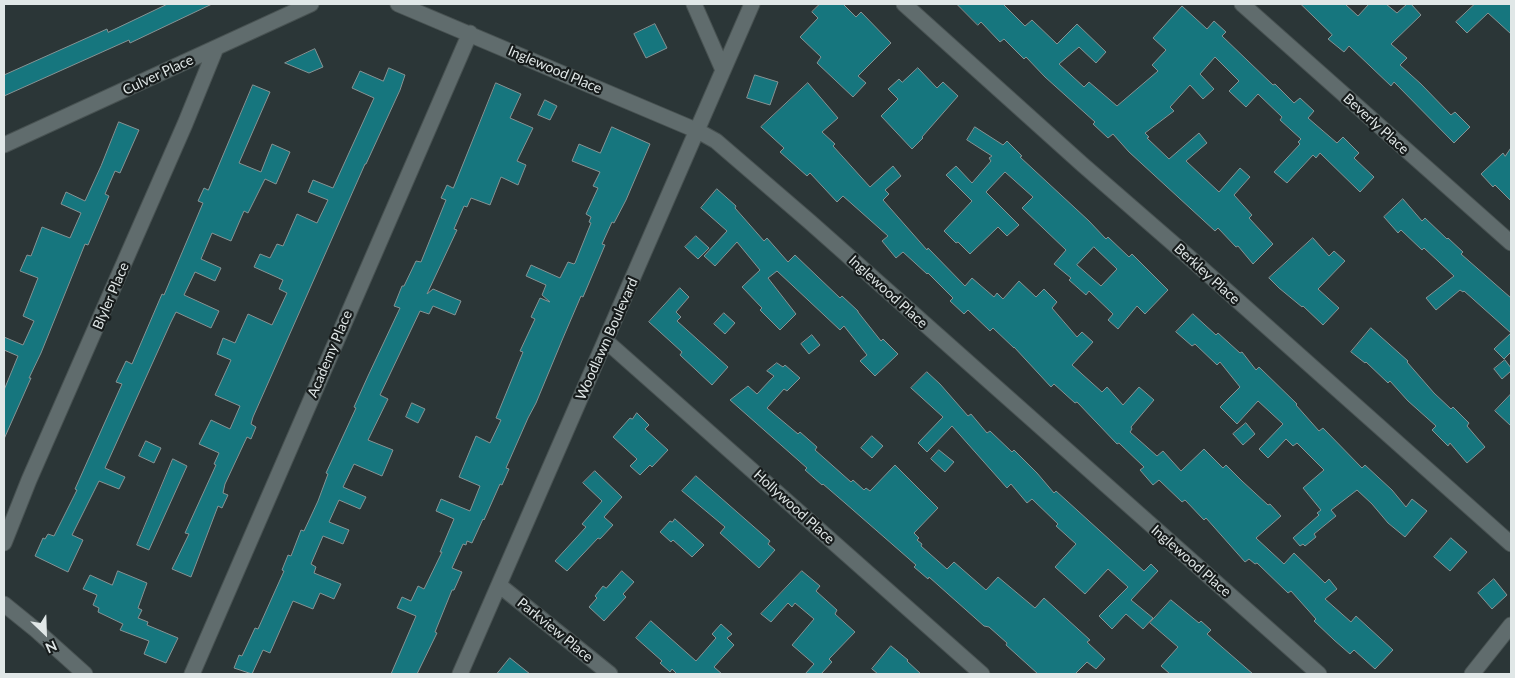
<!DOCTYPE html>
<style>
body{margin:0}
#map{position:relative;width:1515px;height:678px;overflow:hidden;background:#2b3637;font-family:Lato,sans-serif}
canvas{display:block}
.frame{position:absolute;inset:0;border:5px solid #e0e7e7;pointer-events:none}
.north{position:absolute;left:20px;top:608px;width:50px;height:50px;-webkit-text-stroke:4px #171c1c;paint-order:stroke;rotate:156deg;font-size:14px;font-weight:700;line-height:20px;text-align:center;color:#e0e7e7}
.north::after{content:'';display:block;margin:auto;width:18px;height:22px;background:#e0e7e7;clip-path:polygon(50% 0,100% 100%,50% 72%,0 100%)}
</style>
<div id="map">
<canvas width="1515" height="678"></canvas>
<div class="frame"></div>
<div class="north">N</div>
</div>
<script>
const ctx = document.querySelector('canvas').getContext('2d');
ctx.lineJoin = 'round';
function paint(path, color) { ctx.fillStyle = color; ctx.fill(path, 'evenodd'); }
function stroke(path, color, width, dash) { ctx.strokeStyle = color; ctx.lineWidth = width; ctx.lineCap = dash ? 'butt' : 'round'; ctx.setLineDash(dash || []); ctx.stroke(path); }
function write(font, color, halo, rows, align = 'center') {
  ctx.font = font + ' Lato,sans-serif'; ctx.lineWidth = 4.5; ctx.setLineDash([]); ctx.textBaseline = 'middle'; ctx.strokeStyle = halo; ctx.fillStyle = color; for (const [text, x, y, turn = 0] of rows) {
    ctx.save(); ctx.translate(x, y); ctx.rotate((+turn || 0) * Math.PI / 180); ctx.textAlign = isNaN(turn) ? turn : align; if (halo) ctx.strokeText(text, 0, 0); ctx.fillText(text, 0, 0); ctx.restore();
  }
}
const building = new Path2D(`
 M168,4h44l-82,39 -1,-3 -125,56v-21l103,-46 1,3z
 M820,4h23l13,13 5,-5 30,31 -33,33 8,7 -13,14 -36,-34 4,-6 -21,-20 18,-19 -6,-6z
 M957,4h46l22,22 7,-6 25,24 20,-20 29,28 -10,11 -17,-16 -20,17 25,23 5,-5 28,24 41,-35 -6,-6 14,-15 -13,-12 29,-32 25,23 7,-8 12,11 -4,4 51,49 2,-1 19,19 6,-5 14,13 -6,7 29,25 6,-6 16,16 -5,5 20,19 -14,15 -40,-39 -4,5 -3,-3 -26,28 -13,-11 26,-28 -2,-2 3,-3 -21,-19 2,-3 -24,-23 -12,13 -17,-16 10,-10 -24,-24 -15,17 14,15 -11,10 -13,-14 -20,22 4,4 -29,22 4,4 -2,1 22,21 30,-26 8,10 -21,18 33,31 21,-24 10,9 -16,18 18,20 -3,3 24,26 -20,20 -15,-18 -2,1 -18,-19 -3,3 -86,-79 -16,-18 -5,4 -15,-14 2,-2 -50,-45 -19,-20 -2,2 -20,-20 -4,3 -19,-20 -3,3z
 M1301,4h44l13,12 11,-12h17l11,9 10,-9h4l10,11 -30,29 16,14 -7,7 21,19 30,31 4,-3 15,15 -16,16 -60,-61 -3,4 -42,-40 -5,6 -16,-13 4,-4z
 M1475,4h36v30l-23,-21 -21,20 -11,-11z
 M655,24l12,24 -21,10 -12,-24z
 M315,49l8,18 -14,6 -24,-10z
 M389,68l16,7 -5,15 -34,74h-1l-112,253 -2,7 5,3 -5,12 -4,-2 -22,47 -2,9 5,2 -6,13 -4,-2 -27,71 -19,-8 17,-35 -4,-1 31,-68 -2,-1 5,-11 -20,-9 12,-24 19,9 10,-23 -25,-11 16,-35 -14,-6 6,-16 12,5 13,-29 24,11 15,-32 -8,-4 4,-9 -29,-13 6,-13 10,4 7,-14 6,2 14,-32 20,9 11,-23 -20,-8 5,-12 20,8 41,-90 -22,-10 8,-17 23,10z
 M918,68l19,20 6,-6 15,14 -36,41 1,1 -11,11 -31,-33 17,-17 -10,-10 11,-10 3,3z
 M755,75l23,7 -8,23 -23,-7z
 M496,83l25,11 -11,24 23,10 -16,33 9,4 -8,20 -17,-8 -11,28 -19,-7 -4,9 -3,-1 -10,23 3,1 -30,64 6,-5 28,12 -6,14 -22,-9 -4,8 -9,-3 -40,84 8,4 -20,41 25,10 -11,26 -28,-12 -11,23 23,10 -6,12 -21,-9 -10,22 20,8 -6,14 -20,-8 -12,28 5,3 -2,6 27,11 -7,15 -14,-6 -7,16 -20,-8 -23,52 -7,-3 -11,24 -18,-6 5,-13 3,1 13,-28 3,1 26,-58 -2,-1 6,-15 3,1 10,-26 3,1 14,-30 10,-27 -2,-1 30,-65 -2,-1 14,-31 32,-68 -6,-2 8,-20h2l12,-25 5,1 25,-62 -5,-2 6,-13 6,3z
 M808,83l30,35 -16,14 13,12 -2,2 37,41 23,-21 8,10 -16,14 4,4 -6,6 44,50 1,-2 37,38 7,-8 22,19 3,-4 6,6 16,-18 17,16 8,-8 13,13 -5,6 25,29 5,-5 11,10 -21,23 30,27 5,-5 16,18 16,-18 15,13 -23,27 1,2 -2,3 27,24 6,-5 18,20 23,-22 19,19 3,-3 16,16 26,24 2,-1 11,12 -25,22 28,26 10,-11 31,30 4,-4 8,10 -12,10 26,23 5,-6 37,34 -18,19 -21,-19 -4,4 -16,-14 -20,-19 2,-2 -25,-28 -3,2 -31,-30 -2,1 -6,-5 -4,3 -39,-44 -2,2 -19,-20 -3,2 -23,-22 -6,5 -13,-15 4,-3 -25,-24 -2,1 -40,-42 -2,1 -21,-19 -3,3 -37,-40v1l-21,-20 -3,3 -22,-21 -4,4 -14,-13 3,-3 -25,-25 -1,1 -24,-22 -7,6 -14,-17 6,-5 -45,-40 -6,6 -27,-29 -3,3 -27,-24 4,-4 -23,-21z
 M253,85l17,7 -31,71 22,9 11,-28 18,8 -14,32 -11,-5 -17,34 -4,-2 -13,30 -19,-8 -11,26 20,9 -6,13 -20,-9 -11,23 35,16 -8,17 -35,-16 -5,10 -66,146 20,9 -6,12 -20,-8 -27,54 11,5 -15,32 -33,-16 8,-18 2,1 3,-5 6,2 23,-46 -2,-1 47,-105 -6,-2 10,-21 6,3 30,-70 2,1 39,-92 -5,-2 6,-13 4,2z
 M545,100l12,6 -7,14 -12,-5z
 M119,122l20,8 -19,43 -5,-2 -10,23 4,2 -21,49 -3,-1 -44,109 -12,25h2l-27,61v-49l14,-34 -14,-6v-13l19,8 11,-24 -11,-5 15,-38 -18,-7 7,-16 4,1 11,-29 28,11 11,-25 -20,-9 5,-12 19,9 16,-35z
 M612,127l38,17 -24,56 -12,23 -2,-1 -10,22 3,1 -22,52 -2,-1 -18,42 -27,65 -8,15 -22,50 3,1 -7,16 -2,-1 -16,36 -1,-1 -11,24 -5,-2 -1,4 -3,-1 -11,24 10,4 -8,18h-2l-17,42 2,1 -20,41h-26l25,-58 -19,-8 5,-11 9,4 7,-15 6,3 18,-37h-2l14,-33 -18,-8 5,-12 29,12 10,-25 -21,-9 17,-41 14,7 11,-23 -5,-2 27,-66 -3,-1 15,-32 -4,-2 9,-19 10,4 -8,-7 4,-10 -20,-9 5,-11 29,13 8,-16 6,2 1,-1 16,-40 -2,-1 2,-5 -5,-3 12,-26 -5,-2 7,-14 -28,-11 7,-17 21,9z
 M975,127l28,18 4,-4 15,15 -2,1 69,64 17,18 2,-2 21,20 3,-3 36,36 -23,24 -8,-8 -19,23 -10,-9 5,-6 -24,-23 -3,4 -17,-15 2,-2 -17,-14 12,-14 -44,-42 11,-11 -28,-25 -19,20 33,33 -12,11 -9,-9 -28,27 -12,-12 -2,1 -12,-12 28,-30 -26,-26 10,-9 16,17 19,-22 -2,-3 3,-2 -25,-16zM1094,247l23,22 -16,17 -24,-21z
 M1511,148v53l-16,-16 -2,2 -12,-13 22,-21 2,3z
 M717,189l19,17 -1,2 29,33 3,-3 21,24 7,-7 45,43 2,-2 16,15v1l23,29 2,-2 15,15 -23,22 -15,-15 7,-6 -23,-29 -4,4 -63,-59 -9,7 28,36 -16,16 -20,-20 2,-2 -20,-21 18,-17 -23,-28 -22,24 -11,-10 23,-25 -26,-23z
 M1403,199l19,22 3,-3 22,21 1,-1 15,14 -2,2 50,44v54l-7,7 -10,-10 17,-16 -47,-42 -1,1 -3,-2 -24,20 -10,-12 28,-22 -30,-28 -2,2 -21,-20 -3,3 -14,-16z
 M696,236l13,12 -11,11 -13,-12z
 M1313,238l16,18 5,-5 11,10 -27,28 21,19 -16,17 -20,-19 -1,1 -23,-19 -10,-10z
 M680,288l9,9 -13,15 5,5 -4,4 51,46 -16,18 -32,-30 2,-3 -33,-30z
 M724,313l11,10 -10,11 -11,-10z
 M1193,314l23,21 2,-2 22,20 2,-1 14,18 3,-3 38,37 -1,1 23,26 4,-3 39,40 3,-3 27,25 14,17 6,-8 15,12 -22,26 -17,-14 -16,-19 -15,-14 -26,20 5,6 -22,18 2,3 -11,9 -2,-2 -3,2 -7,-8 26,-23 -2,-2 4,-3 -18,-22 21,-18 -27,-27 -4,3 -7,-7 -18,19 -9,-9 24,-25 -25,-23 -21,23 -17,-17 20,-20 -20,-25 -3,3 -22,-21 -3,2 -16,-14z
 M1371,328l37,33 -1,1 27,31 17,16 2,-2 16,16 -2,3 18,21 -18,16 -17,-20 -2,3 -16,-16 4,-4 -28,-25 -18,-20 -2,2 -22,-21 -1,1 -14,-11z
 M812,335l8,10 -11,9 -8,-10z
 M1505,360l6,8v3l-9,8 -8,-10z
 M777,363l6,4 2,-2 15,13 -13,13 -3,-2 -17,19 31,26 2,-2 17,15 -2,3 36,32 2,-2 11,10 2,-2 4,3 25,-26 43,43 -24,25 5,5 -2,2 5,4 -1,2 26,23 7,-7 32,28 12,-13 37,31 9,-10 46,42 -3,2 18,17 -9,10 -9,-7 -12,12h-37l-32,-29 1,-2 -18,-16 -5,-1 -55,-49 -1,2 -14,-12 2,-2 -71,-62 -22,-19 -1,1 -17,-15 2,-2 -77,-68 18,-14 9,8 17,-18 -7,-5z
 M927,372l13,12 28,32 3,-2 16,19 3,-2 22,21 2,-2 23,23 17,20 2,-2 88,80 7,-7 7,7 -27,29 22,18 -10,11 -17,-15 -14,15 -13,-13 29,-29 -20,-18 -23,25 -30,-27 21,-23 -20,-18 2,-2 -26,-25 -5,4 -16,-19 -4,4 -55,-62 -25,26 -9,-9 25,-26 -32,-29z
 M1511,394v32l-16,-15z
 M412,403l13,6 -7,14 -12,-6z
 M637,413l12,12 -4,4 23,21 -16,17 -2,-2 -10,10 -10,-9 7,-7 -24,-22 17,-19 2,1z
 M1246,423l9,11 -12,11 -10,-11z
 M872,436l11,10 -11,12 -11,-10z
 M146,441l15,7 -7,15 -15,-7z
 M939,450l15,12 -9,10 -14,-13z
 M173,459l14,7 -38,84 -12,-5z
 M595,471l27,26 -18,20 9,8 -13,14 -2,-1 -31,33 -12,-10 31,-34 -4,-3 20,-23 -19,-18z
 M696,476l74,65 -2,3 7,6 -16,18 -39,-35 5,-6 -43,-36z
 M675,519l29,26 -12,12 -19,-17 -2,2 -11,-10 10,-11 2,1z
 M1451,538l16,14 -17,19 -16,-14z
 M118,571l29,12 -9,25 4,2 -4,8 10,4 -1,3 31,13 -12,25 -22,-9 5,-13 -29,-11 3,-6 -25,-12 1,-4 -6,-3 4,-10 -14,-6 7,-14 22,10z
 M622,571l12,11 -11,12 3,3 -22,24 -15,-14 8,-9 -2,-2 8,-10 3,2z
 M802,571l18,15 -4,5 21,19 -2,4 20,18 -26,27 3,3 -11,12h-16l9,-10 -22,-19 22,-26 -19,-16 -3,4 -4,-4 -17,19 -10,-8z
 M1494,579l13,16 -15,14 -14,-16z
 M1171,600l28,23 2,-2 10,9 -4,4 46,40h-83l-9,-8 17,-19 -28,-24z
 M651,621l45,40 20,-23 -4,-4 9,-10 11,10 -5,4 7,7 -20,22 8,7h-45l-5,-5 -2,3 -10,-9 2,-2 -26,-23z
 M891,646l17,14 -1,1 14,13h-43l-6,-5z
 M510,658l20,16h-33z`);
const minor = new Path2D(`
 M398,4l300,127 18,10 94,81 509,452
 M694,4l29,66
 M904,4l179,161 108,94 320,285
 M1242,4l269,239
 M4,145l307,-141
 M606,341l376,333
 M4,543l25,-63 156,-356 31,-76
 M499,585l111,89
 M4,604l32,26 49,44
 M192,674l278,-641
 M460,674l292,-670
 M1472,674l39,-49`);
const streetNames = [
 ["Inglewood Place",555,70,23],
 ["Culver Place",158,75,-25],
 ["Beverly Place",1376,124,42],
 ["Berkley Place",1207,274,42],
 ["Inglewood Place",888,292,42],
 ["Blyler Place",111,296,-67],
 ["Woodlawn Boulevard",607,339,-66],
 ["Academy Place",330,354,-67],
 ["Hollywood Place",794,507,42],
 ["Inglewood Place",1191,561,41],
 ["Parkview Place",555,630,39]
];
paint(building, '#16767e');
stroke(building, '#869394', 1);
stroke(minor, '#485252', 17);
stroke(minor, '#606c6d', 15);
write('14px', '#e0e7e7', '#171c1c', streetNames);
</script>
